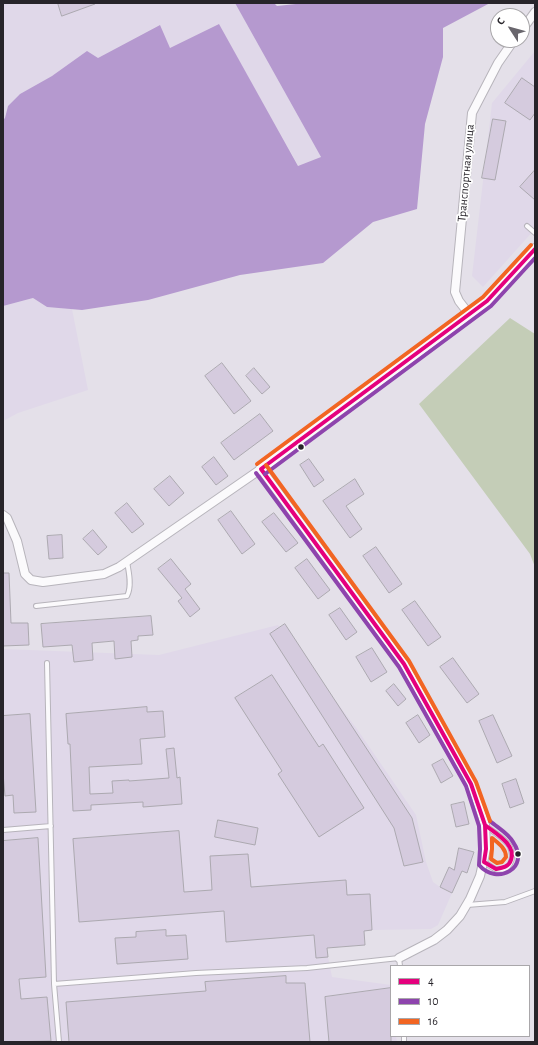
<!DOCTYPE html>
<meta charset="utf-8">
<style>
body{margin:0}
#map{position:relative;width:538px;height:1045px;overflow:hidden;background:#e4e0e9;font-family:"Alegreya Sans",sans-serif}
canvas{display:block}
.frame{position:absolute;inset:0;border:4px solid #27242a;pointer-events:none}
.legend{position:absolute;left:390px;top:965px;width:140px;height:72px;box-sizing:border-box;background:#fff;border:1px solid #a9a7aa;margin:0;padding:5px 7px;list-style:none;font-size:12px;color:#27242a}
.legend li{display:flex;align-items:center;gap:8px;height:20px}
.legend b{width:20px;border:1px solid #a9a7aa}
.north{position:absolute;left:490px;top:8px;width:40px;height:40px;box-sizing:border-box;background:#fff;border:1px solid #a9a7aa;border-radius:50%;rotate:306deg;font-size:11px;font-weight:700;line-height:16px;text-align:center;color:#27242a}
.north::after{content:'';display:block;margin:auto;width:14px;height:18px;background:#69666d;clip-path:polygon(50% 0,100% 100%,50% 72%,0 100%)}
</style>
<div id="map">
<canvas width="538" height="1045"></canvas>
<div class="frame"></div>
<ul class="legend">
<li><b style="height:5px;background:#e5007d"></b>4</li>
<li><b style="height:5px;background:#8e44ad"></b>10</li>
<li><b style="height:5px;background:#f26522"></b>16</li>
</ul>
<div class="north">С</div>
</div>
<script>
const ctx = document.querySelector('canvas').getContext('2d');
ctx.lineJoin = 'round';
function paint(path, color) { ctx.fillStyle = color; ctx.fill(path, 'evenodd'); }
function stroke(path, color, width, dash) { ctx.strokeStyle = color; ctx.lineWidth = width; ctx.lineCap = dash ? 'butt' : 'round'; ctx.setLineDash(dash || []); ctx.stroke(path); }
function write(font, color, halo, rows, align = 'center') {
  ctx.font = font + ' "Alegreya Sans",sans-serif'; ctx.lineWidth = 3.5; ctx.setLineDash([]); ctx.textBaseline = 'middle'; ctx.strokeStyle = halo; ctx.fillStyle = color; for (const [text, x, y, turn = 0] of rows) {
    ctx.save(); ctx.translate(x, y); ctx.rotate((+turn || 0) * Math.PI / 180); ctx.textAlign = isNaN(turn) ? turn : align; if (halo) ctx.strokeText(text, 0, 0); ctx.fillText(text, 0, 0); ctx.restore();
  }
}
const built = new Path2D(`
 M3,3h232l86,154 -22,10 -81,-143 -48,25 -11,-24 -61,33 -46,18 -32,18 -12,12 -3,12 -2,2z
 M535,51v178l-52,58 -11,-11 20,-173z
 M33,298l14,9 25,2 16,81 -70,23 -15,8v-115z
 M278,625l79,104 59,86 10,47 7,20 7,5 12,6 -14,32 -7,4 -59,1 -45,4 1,23 4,20 59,8v51h5l1,6h-394v-393l156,6z`);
const green = new Path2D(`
 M510,318l25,16v233l-5,-13 -111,-150z`);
const water = new Path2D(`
 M235,3h39l3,3 28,-3h185l-47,25v29l-18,67 -8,85 -44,13 -50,41 -83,12 -92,25 -66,10 -35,-3 -14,-9 -30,8v-186l2,-2 3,-12 12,-12 32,-18 35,-25 11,7 62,-33 10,23 49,-24 79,142 23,-9z`);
const building = new Path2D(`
 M58,3h37v1l-33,12z
 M522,78l13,9v26l-5,7 -25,-17z
 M493,119l13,2 -11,59 -13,-2z
 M535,170v30l-15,-13z
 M222,363l29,38 -17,13 -29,-38z
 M254,368l16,19 -8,7 -16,-18z
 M260,414l13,17 -39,29 -13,-17z
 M214,457l14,19 -12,9 -14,-18z
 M309,459l15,21 -10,7 -14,-22z
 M170,476l14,17 -15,13 -15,-17z
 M355,479l9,15 -18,12 16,23 -12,9 -27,-37z
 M127,503l17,21 -12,9 -17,-20z
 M231,511l24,33 -13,10 -24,-34z
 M274,513l24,30 -12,9 -24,-30z
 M93,530l14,17 -9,8 -15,-16z
 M62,535l1,23 -14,1 -2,-23z
 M376,547l26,37 -13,9 -26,-37z
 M171,559l20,25 -6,5 15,20 -10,8 -12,-16 4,-3 -24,-29z
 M307,559l23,31 -12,9 -23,-31z
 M3,573h6l2,50h17l1,22 -26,1z
 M415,601l26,36 -13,9 -26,-36z
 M340,608l17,24 -11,8 -17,-25z
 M151,616l2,19 -15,1v4l-7,1 1,16 -17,2 -1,-18 -22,2 1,17 -19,2 -2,-17 -29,2 -2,-23z
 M285,624l127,194 11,44 -19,4 -10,-38 -124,-194z
 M372,648l15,24 -16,10 -15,-25z
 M453,658l26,36 -12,9 -27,-36z
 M272,675l47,72 4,-3 41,64 -45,29 -41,-63 4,-3 -47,-73z
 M394,684l12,15 -8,7 -12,-15z
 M147,707v5l16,-1 2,26 -25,2 2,25 -53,3 1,27 23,-1 -1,-12 17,-1v1l40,-3 -3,-29 8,-1 3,30 3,-1 2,27 -39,3v-5l-52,3v5l-18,1 -3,-67h-2l-2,-30z
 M30,714l6,98 -22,1 -1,-18 -8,1 -2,-23v-57z
 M418,715l12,20 -11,8 -13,-20z
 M493,715l19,41 -15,7 -18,-42z
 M443,759l10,17 -12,7 -9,-18z
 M516,779l8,24 -14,5 -8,-24z
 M464,802l5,22 -13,3 -5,-22z
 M218,820l40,8 -3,17 -40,-8z
 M179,831l5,61 28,-2 -2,-34 38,-2 3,33 95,-7 1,15 23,-1 2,36 -8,1 1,14 -38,3 1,9 -12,1 -2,-23 -88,7 -2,-31 -145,11 -6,-83z
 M38,838l8,139 -27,2 2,20 26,-2 4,44 -48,1v-201z
 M459,848l15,4 -7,21 -5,-2 -10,22 -12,-6 9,-20 5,3z
 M166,930v6l20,-1 2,24 -71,5 -2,-26 21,-1v-5z
 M286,976v7h19l5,59h-241l-3,-40 140,-11 -1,-9z
 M391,988v54h-62l-4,-45z`);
const service = new Path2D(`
 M527,226l8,7
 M36,606l91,-10c5,-9 2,-24 0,-34
 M47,663l7,321
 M3,830l48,-4
 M484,862c4,2 7,5 11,7 15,4 20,-10 15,-22 -4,-8 -17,-15 -24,-21
 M467,905l38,-3 30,-11
 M404,1036v6
 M59,1042l-5,-58 142,-11 111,-5 92,-10 1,8`);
const minor = new Path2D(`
 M522,30l13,-18
 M469,314l-10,-13 -4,-9 17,-179 26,-50 16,-23
 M3,515l4,3 10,23 8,33 6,6 12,2 61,-8 15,-7 142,-98 143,195 67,120 10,28 4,13 1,24 -6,27 -10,23 -10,17 -13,14 -13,10 -35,18`);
const tertiary = new Path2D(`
 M261,469l47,-36 179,-132 48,-52`);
const bus1 = new Path2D(`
 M261,469l143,195 67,120 14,41
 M261,469l226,-168 48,-52
 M485,825c10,8 32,20 26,35 -2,7 -9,8 -15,9l-12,-7 2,-13z`);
const bus2 = new Path2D(`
 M256,473l143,194 67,119 13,40 1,23 -1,16c18,21 52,3 34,-23 -5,-9 -15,-14 -23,-21
 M265,474l226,-168 44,-48`);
const bus3 = new Path2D(`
 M257,464l226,-167 48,-52
 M266,465l143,196 67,121 14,39
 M492,838c6,5 14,10 14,19l-4,5 -5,1 -6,-4 1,-10z`);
const markers = [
 [301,447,3.5,"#27242a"],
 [518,854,3.5,"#27242a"]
];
const streetNames = [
 ["Транспортная улица",466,173,-85]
];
paint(built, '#e0d8e9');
paint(green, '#c4cdb7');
paint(water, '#b599cf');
paint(building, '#d5cbde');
stroke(building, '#aca9b0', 1);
stroke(service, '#b7b4bb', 6);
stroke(minor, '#b7b4bb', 10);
stroke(tertiary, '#b7b4bb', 12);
stroke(service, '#fbfafc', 4);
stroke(minor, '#fbfafc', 8);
stroke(tertiary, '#fbfafc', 10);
stroke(bus1, '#e5007d', 4);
stroke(bus2, '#8e44ad', 4);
stroke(bus3, '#f26522', 4);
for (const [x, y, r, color] of markers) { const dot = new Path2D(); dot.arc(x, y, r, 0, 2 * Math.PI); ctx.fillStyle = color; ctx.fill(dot); stroke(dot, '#fff', 1.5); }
write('12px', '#27242a', '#fff', streetNames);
</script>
